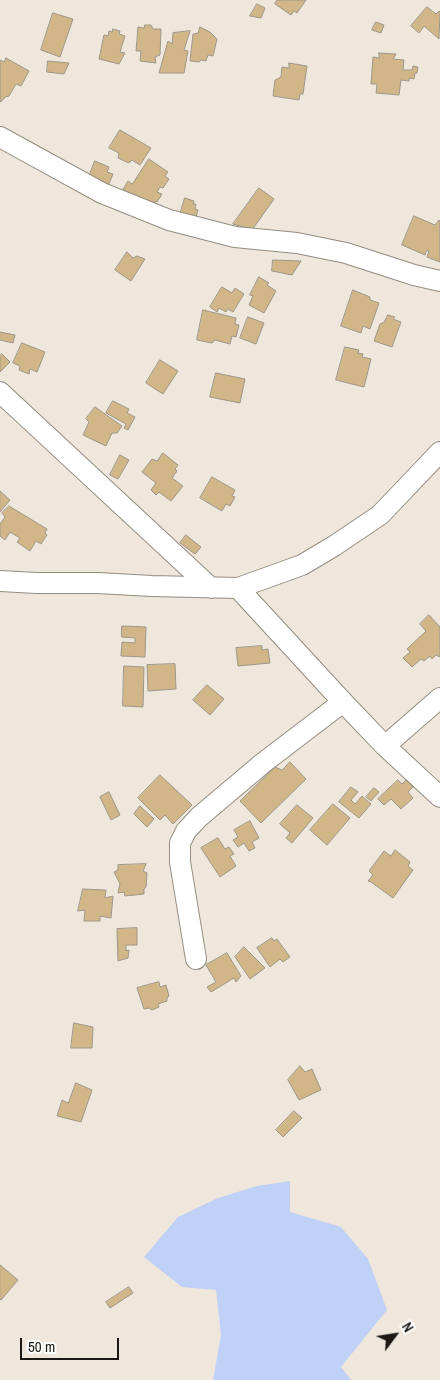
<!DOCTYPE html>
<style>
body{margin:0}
#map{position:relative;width:440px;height:1380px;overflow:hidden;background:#efe7db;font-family:"Archivo Narrow",sans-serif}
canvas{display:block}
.north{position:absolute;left:370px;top:1310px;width:50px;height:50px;-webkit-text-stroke:4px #fff;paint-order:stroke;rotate:59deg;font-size:14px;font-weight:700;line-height:20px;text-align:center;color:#1b1814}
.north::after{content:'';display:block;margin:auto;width:18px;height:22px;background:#1b1814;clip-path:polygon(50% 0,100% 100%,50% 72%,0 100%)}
.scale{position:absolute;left:20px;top:1338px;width:99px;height:22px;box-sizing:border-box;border:2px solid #1b1814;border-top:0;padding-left:6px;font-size:15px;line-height:18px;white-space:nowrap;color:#1b1814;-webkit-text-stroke:4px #fff;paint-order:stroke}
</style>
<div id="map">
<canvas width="440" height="1380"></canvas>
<div class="north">N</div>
<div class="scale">50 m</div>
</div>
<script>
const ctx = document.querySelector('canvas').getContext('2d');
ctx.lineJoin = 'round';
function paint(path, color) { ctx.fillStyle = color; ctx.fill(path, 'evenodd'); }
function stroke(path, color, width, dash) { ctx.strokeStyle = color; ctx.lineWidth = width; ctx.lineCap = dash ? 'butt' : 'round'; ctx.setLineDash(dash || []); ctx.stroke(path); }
const water = new Path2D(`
 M290,1181v31l51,15 27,32 19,51 -46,57 10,13h-138l8,-45 -5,-45 -34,-3 -38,-30 34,-40 40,-19 39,-12z`);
const building = new Path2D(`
 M277,0h29l-9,13 -3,-2 -3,4 -16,-11z
 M257,4l8,4 -4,10 -11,-2z
 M427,7l9,7 3,-3 1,1 -1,27 -15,-13 -5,7 -8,-7z
 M53,13l20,6 -13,38 -19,-7z
 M376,22l8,3 -3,8 -9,-3z
 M145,25h6l2,4h8l-1,26 -5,2 1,6 -16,-2 1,-10h-5l2,-24 6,1z
 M200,27l10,5 7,7 -4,17 -5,-1 -2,6 -5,-1 -2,2 -9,-1 3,-27 5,-1z
 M113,29l7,2 -1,3 6,2 -5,16 5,1 -6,11 -20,-5 5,-24 4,1 1,-5 3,1z
 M190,31l-6,19 4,1 -4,22h-25l9,-32 4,3 1,-11z
 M379,53l17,1 -3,5 11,1 -1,10h9l1,-4 5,1 -1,6h-2l-1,6 -5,-1v3l-8,-1 -2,15 -23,-2 1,-9h-6l2,-27 6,1z
 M6,58l23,13 -8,15 -5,-2 -7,12 -4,1 -4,5 -1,-1v-41l4,2z
 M48,61l21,2 -5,11 -17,-2z
 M289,63l18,3 -4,28h-3l-1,6 -26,-4 2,-16 6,-3 1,-10 7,1z
 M120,130l31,18 -11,17 -8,-5 -3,3 -11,-5 1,-5 -10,-5z
 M149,159l19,13 -3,4 4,3 -6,9 -3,-1 -3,5 5,2 -5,8h-5l-3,5 -28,-14 7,-12 4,3z
 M95,161l14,6 -2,5 6,2 -5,12 -20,-7z
 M259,188l15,11 -22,31 -19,-6z
 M185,198l9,3 -1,3h3l-1,5 3,1 -2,7 -17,1z
 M414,216l21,9 4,-5 1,1v41l-13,-5 2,-6 -2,-1 -2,5 -23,-10z
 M127,252l6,6 4,-2 8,3 -14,22 -16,-11z
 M273,260l28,1 -9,14 -20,-4z
 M259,277l10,6 -2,2 9,6 -12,22 -15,-8 4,-9 -3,-1z
 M222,287l10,6 3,-5 9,6 -11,18 -5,-3 -2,3 -7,-4 -2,4 -7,-5z
 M353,290l17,7v3l9,3 -9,26 -7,-3 -2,7 -20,-7z
 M203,310l33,8 -1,6 4,1 -3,12 -4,-1 -2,8 -15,-4 -3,3 -15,-3z
 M388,315l7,2 -2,2 8,3 -9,25 -18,-6 6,-17 4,-2z
 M248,317l16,6 -8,21 -16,-6z
 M0,332l15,3 -2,8 -13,-3z
 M22,343l23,9 -8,20 -7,-3 -1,5 -10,-4 1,-4 -7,-3z
 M345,347l14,3 -1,3 5,1 -1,3 9,2 -7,28 -28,-7z
 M2,354l8,8 -10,10v-16z
 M160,360l18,11 -15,23 -17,-11z
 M216,373l29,6 -5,24 -30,-6z
 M113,401l16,8 -2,4 8,4 -7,13 -4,-2 2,-4 -20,-11z
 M95,407l27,19 -5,7h-5l-6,13 -23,-11 6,-13 -3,-3z
 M163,453l15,12 -3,4 2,2 -5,7 11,8 -12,15 -12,-9 -3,3 -5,-5 5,-7 -14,-11 10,-13 5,2z
 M120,455l9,5 -11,19 -8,-4z
 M212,477l23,13 -3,6 3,1 -5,9 -4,-2 -4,7 -22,-13z
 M0,491l10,9 -10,12z
 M9,506l38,23 -2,4 2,2 -6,9 -5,-3 -6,10 -13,-9 3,-4 -10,-6 -5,8 -5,-4v-12l5,-7 -3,-4z
 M186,535l15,12 -6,7 -15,-11z
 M429,615l11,12v30l-4,-2 -4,4 -2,-3 -6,5 -3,-2 -9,8 -9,-9 7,-6 -3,-3 19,-18 -6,-7z
 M122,626l24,1 -1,30 -24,-1 1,-14 13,1v-5l-13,-1z
 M262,646v4l6,-1 2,14 -32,3 -2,-18z
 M175,664l1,25 -28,2 -1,-26z
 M124,666l20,1 -1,40 -20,-1z
 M207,685l17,14 -14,16 -17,-15z
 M290,762l16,17 -45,44 -21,-22 35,-34 7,3z
 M160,775l32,30 -19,19 -8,-9 -5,5 -22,-22z
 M398,780l4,4 4,-4 7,7 -5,5 5,6 -12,11 -10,-10 -7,6 -6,-6z
 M351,787l7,5 -7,8 4,4 7,-8 9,8 -12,14 -20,-16z
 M374,788l5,4 -8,9 -5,-4z
 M109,792l11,23 -9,5 -11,-23z
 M333,804l17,14 -23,27 -17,-15z
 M297,805l16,13 -21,25 -6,-5 4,-5 -10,-9z
 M140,806l14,13 -7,8 -13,-13z
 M250,821l9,17 -7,4 3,6 -6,3 -5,-8 -6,4 -5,-7 5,-3 -4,-7z
 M218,838l7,11 4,-2 5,7 -4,2 6,10 -16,11 -19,-29z
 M395,850l15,12 -2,4 5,4 -20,28 -22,-16 -3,-1 5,-6 -4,-4 15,-20 7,5z
 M146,864l-3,7 4,2 -1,14 -2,2v5l-19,2 -1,-4 -6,1 2,-9 -6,-12 4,-2v-5z
 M83,889l23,1 -1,8 8,-2 -2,22 -11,-2v5h-16l1,-11 -7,1z
 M137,928v17h-11v6l3,-1 -1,8 -10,3 -1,-32z
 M272,938l2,3 3,-2 13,18 -7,5 -3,-3 -10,8 -13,-19z
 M244,947l21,21 -15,11 -15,-22z
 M227,953l14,23 -5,6 -2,-4 -23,14 -4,-5 9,-5 -10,-17z
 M159,982l1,5 6,-2 3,11 -2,2v3l-9,3 1,3 -7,3 -3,-2 -5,1 -7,-21z
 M74,1023l19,4 -1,21h-21z
 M300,1066l5,6 7,-3 9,21 -22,10 -11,-20z
 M76,1083l16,7 -11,32 -24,-6 5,-16 6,3z
 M294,1111l8,7 -19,19 -7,-7z
 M0,1265l18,15 -17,20 -1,-1z
 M129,1287l4,6 -23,15 -4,-6z`);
const minor = new Path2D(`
 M0,137l102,56 67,27 66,17 62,6 49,10 68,22 26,6
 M0,392l211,196
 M0,581l36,2h61l55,3 86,2 64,-23 32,-19 46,-31 60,-63
 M238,588l105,114 42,44 55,51
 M385,746l55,-48
 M196,959l-16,-97v-19l6,-12 13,-14 64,-54 80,-61`);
paint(water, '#bfd1f6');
paint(building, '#d1b687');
stroke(building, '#9d978b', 1);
stroke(minor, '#938d81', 22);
stroke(minor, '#fff', 20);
</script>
